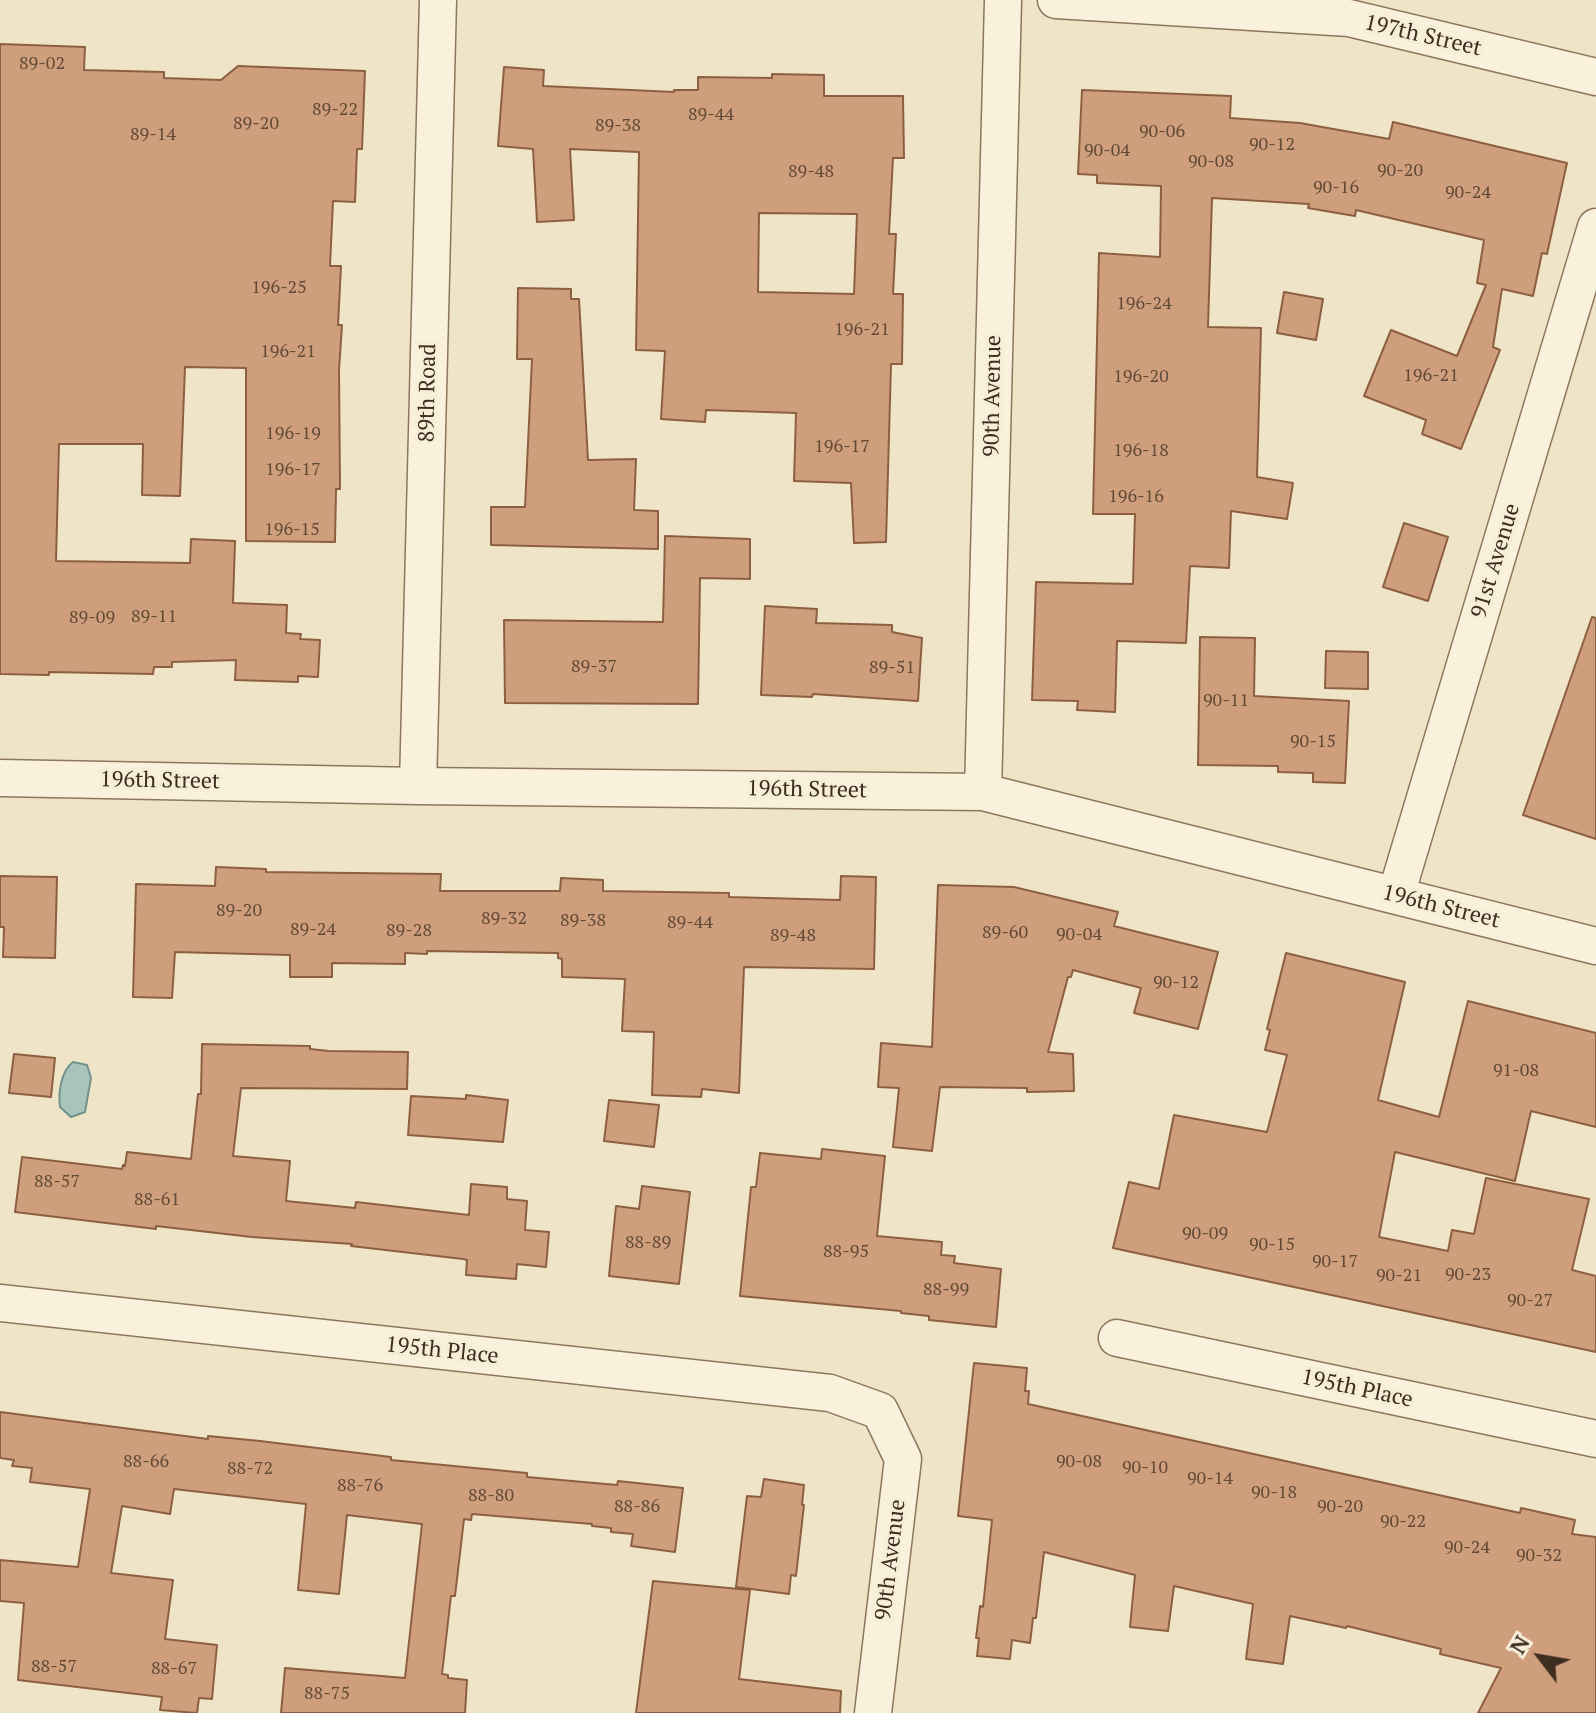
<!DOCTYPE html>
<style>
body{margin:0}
#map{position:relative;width:1596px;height:1713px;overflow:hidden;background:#f0e4c8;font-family:"PT Serif",serif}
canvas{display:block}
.north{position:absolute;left:1500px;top:1617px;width:80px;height:80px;-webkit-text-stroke:6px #f7eed8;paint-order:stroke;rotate:301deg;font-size:22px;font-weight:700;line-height:32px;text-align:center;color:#3d2e20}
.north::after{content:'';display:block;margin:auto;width:28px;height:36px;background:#3d2e20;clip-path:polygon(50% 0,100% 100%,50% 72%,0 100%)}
</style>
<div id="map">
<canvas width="1596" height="1713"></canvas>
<div class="north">N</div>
</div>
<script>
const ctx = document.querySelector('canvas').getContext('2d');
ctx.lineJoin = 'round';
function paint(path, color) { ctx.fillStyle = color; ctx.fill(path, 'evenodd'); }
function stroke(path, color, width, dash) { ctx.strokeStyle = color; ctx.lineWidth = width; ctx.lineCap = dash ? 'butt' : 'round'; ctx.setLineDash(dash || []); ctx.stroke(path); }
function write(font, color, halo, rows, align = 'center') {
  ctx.font = font + ' "PT Serif",serif'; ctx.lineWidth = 7; ctx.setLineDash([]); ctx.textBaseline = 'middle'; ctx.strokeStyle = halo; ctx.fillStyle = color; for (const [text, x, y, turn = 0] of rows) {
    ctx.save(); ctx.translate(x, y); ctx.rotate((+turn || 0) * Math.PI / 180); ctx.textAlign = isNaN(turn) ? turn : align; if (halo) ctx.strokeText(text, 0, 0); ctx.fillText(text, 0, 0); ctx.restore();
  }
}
const water = new Path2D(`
 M73,1062l14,3 4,13 -6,34 -14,5 -11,-10c-2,-14 1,-36 13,-45z`);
const building = new Path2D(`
 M0,44l85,3 -1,23 80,2v6l57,2 17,-14 127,5 -3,78h-5l-2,53 -22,-1 -3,65h11l-3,59h4l-3,45 1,119h-4l-1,53 -89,-1v-173l-61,-1 -5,129 -38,-1 1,-51h-84l-3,117 134,2 1,-24 44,2 -2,62 54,2 -1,28 15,1 -1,5 20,1 -2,37 -20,-1v6l-63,-2 1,-20 -64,2v5h-18l-1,7 -104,-2v3l-49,-1z
 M504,67l40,3 -1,16 131,6v-2h24v-13l74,1v-4l52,1v21h79l1,62h-11l-4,76h7l-3,60h10l-1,70h-11l-5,178 -32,1 -3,-60 -57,-2 2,-68 -90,-3 -1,12 -44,-3 4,-68 -29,-1 3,-198 -69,-3 4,71 -37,2 -4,-73 -35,-3zM759,213l98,1 -3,80 -96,-2z
 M1082,90l149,6 -1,22 70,5 89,16 4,-17 174,41 -20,91 -5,-1 -9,43 -31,-7 -9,58 7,3 -39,99 -39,-15 4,-14 -62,-24 27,-66 66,26 29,-71 -9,-2 7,-43 -128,-30 -1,6 -47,-8 1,-4 -97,-6 -4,129 53,1 -4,149 36,6 -6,36 -56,-8 -2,57 -39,-2 -4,77 -69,-2 -2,71 -38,-2 1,-9 -46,-1 4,-118 97,2 2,-70h-42l6,-261 61,4 1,-71 -64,-3v-8l-19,-1z
 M518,288l53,1v10h8l9,161 48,-1 -2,51 24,1v38l-167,-4v-38h34l7,-148h-15z
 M1284,292l39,7 -7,41 -39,-7z
 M1404,523l44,14 -20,64 -45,-14z
 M665,536l85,3v40l-50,-1 -2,126 -193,-1 -1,-83 159,2z
 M765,606l52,3 -1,14 76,2v7l30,6 -4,63 -105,-7 -1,3 -51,-2z
 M1592,617l4,1v221l-73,-24z
 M1200,637l55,1 -1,58 95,5 -4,82 -32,-1v-9l-35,-1v-6l-80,-1z
 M1326,651l42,1v37l-43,-1z
 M216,867l50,2v3l175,2 -1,17h120l1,-13 42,2v11l126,2v4l111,3 1,-24 35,1 -2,92 -130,-2 -5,126 -37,-4 -1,8 -49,-2 2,-63 -32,-1 3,-52 -63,-2v-18l-4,-1v-5l-131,-2v3l-22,-1v11l-73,-1v14h-42v-22l-115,-3 -3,46 -39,-1 3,-113 79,2z
 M0,876l57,1 -2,81 -52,-1 1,-30h-4z
 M938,885l76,2 104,25 -4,14 104,26 -20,77 -64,-16 7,-25 -68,-18 -2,7h-3l-20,75 25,2 1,37 -47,1v-4l-87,-1 -8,64 -39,-4 6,-59 -21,-1 3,-44 51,4z
 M1286,953l119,29 -27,118 61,17 29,-116 128,32v94l-65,-16 -16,70 -120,-29 -16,85 69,14 4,-21 22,4 12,-56 103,21 -17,71 24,6v76l-483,-104 16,-66 30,7 15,-74 93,17 20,-77 -22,-5 5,-20 -3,-1z
 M202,1044l108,2v3l19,2 79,1 -1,37 -166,-1 -8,68 57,5 -4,40 69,7 1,-6 113,13 2,-31 36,3v12l20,2 -2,29 24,2 -3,35 -29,-3 -1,15 -50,-4 1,-15 -4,-1 -112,-13 1,-2 -100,-7 -96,-11v3l-141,-17 7,-55 100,12 1,-4 2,1 2,-14 64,7 7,-65h3z
 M14,1054l41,4 -4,39 -42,-4z
 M466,1095l42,5 -5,42 -95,-7 3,-39 55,3z
 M609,1100l50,5 -5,42 -50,-6z
 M822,1149l63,7 -8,80 65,6 -1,13 14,1 -1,7 47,6 -5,58 -67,-7v-4l-28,-3v-2l-161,-15 11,-109h5l4,-34 61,6z
 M642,1186l48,6 -11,92 -70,-8 7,-70 23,3z
 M974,1363l53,5 -2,23h4l-1,13 492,109 1,-5 54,12 -3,14 24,3v176h-118l23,-45 -61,-14 1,-5 -94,-23 -1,2 -56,-12 -7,48 -37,-5 7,-55 -79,-18 -6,45 -38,-4 5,-52 -91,-23 -8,66h-3l-3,25 -18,-3 -2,19 -33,-3 2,-18h-3l4,-32 3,1 9,-87 -34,-4z
 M0,1412l208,27v-3l52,5 131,16v3l136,13v4l90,8 1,-4 65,7 -8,64 -44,-6 2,-12 -22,-2v-4l-19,-2v-2l-120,-10 -1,6 -7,-1 -9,77h-4l-9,78 6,1v3l19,2 -2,33h-184l4,-45 120,10 17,-154 -75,-9 -8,79 -41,-4 8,-86 -132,-15 -4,25 -48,-8 -11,67 62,7 -8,59 52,6 -5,54 -13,-1 -2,15 -37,-3 2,-13 -144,-17 6,-77 -24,-2v-41l78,7 12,-78 -60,-7 2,-14 -20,-2 2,-6 -14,-2z
 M764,1479l40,6 -2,20h2l-8,71 -5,-1 -2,19 -53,-7 11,-91 14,1z
 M653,1581l97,9 -11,89 102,12 -1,22h-204z`);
const street = new Path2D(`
 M1056,0l293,18 247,59
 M0,778l418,8 565,6 613,154
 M418,786l20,-786
 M983,792l20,-792
 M1396,895l200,-668
 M0,1303l830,90 50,18 23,48 -30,254
 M1117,1338l479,101`);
const numberNames = [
 ["89-02",42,64],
 ["89-22",335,110],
 ["89-44",711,115],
 ["89-20",256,124],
 ["89-38",618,126],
 ["90-06",1162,132],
 ["89-14",153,135],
 ["90-12",1272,145],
 ["90-04",1107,151],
 ["90-08",1211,162],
 ["90-20",1400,171],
 ["89-48",811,172],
 ["90-16",1336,188],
 ["90-24",1468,193],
 ["196-25",279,288],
 ["196-24",1144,304],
 ["196-21",862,330],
 ["196-21",288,352],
 ["196-21",1431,376],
 ["196-20",1141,377],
 ["196-19",293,434],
 ["196-17",842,447],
 ["196-18",1141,451],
 ["196-17",293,470],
 ["196-16",1136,497],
 ["196-15",292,530],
 ["89-11",154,617],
 ["89-09",92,618],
 ["89-37",594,667],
 ["89-51",892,668],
 ["90-11",1226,701],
 ["90-15",1313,742],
 ["89-20",239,911],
 ["89-32",504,919],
 ["89-38",583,921],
 ["89-44",690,923],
 ["89-24",313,930],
 ["89-28",409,931],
 ["89-60",1005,933],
 ["90-04",1079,935],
 ["89-48",793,936],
 ["90-12",1176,983],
 ["91-08",1516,1071],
 ["88-57",57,1182],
 ["88-61",157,1200],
 ["90-09",1205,1234],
 ["88-89",648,1243],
 ["90-15",1272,1245],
 ["88-95",846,1252],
 ["90-17",1335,1262],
 ["90-23",1468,1275],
 ["90-21",1399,1276],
 ["88-99",946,1290],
 ["90-27",1530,1301],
 ["88-66",146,1462],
 ["90-08",1079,1462],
 ["90-10",1145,1468],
 ["88-72",250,1469],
 ["90-14",1210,1479],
 ["88-76",360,1486],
 ["90-18",1274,1493],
 ["88-80",491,1496],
 ["88-86",637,1507],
 ["90-20",1340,1507],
 ["90-22",1403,1522],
 ["90-24",1467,1548],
 ["90-32",1539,1556],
 ["88-57",54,1667],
 ["88-67",174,1669],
 ["88-75",327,1694]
];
const streetNames = [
 ["197th Street",1423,36,13],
 ["89th Road",428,393,-89],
 ["90th Avenue",993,396,-89],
 ["91st Avenue",1496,561,-73],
 ["196th Street",160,781,1],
 ["196th Street",807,790,1],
 ["196th Street",1441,907,14],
 ["195th Place",442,1351,6],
 ["195th Place",1357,1389,12],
 ["90th Avenue",891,1560,-83]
];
paint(water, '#a9c4bc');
stroke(water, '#6f938a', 2);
paint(building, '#cf9f7d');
stroke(building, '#8d5f41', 2);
stroke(street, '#8d765c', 39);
stroke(street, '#faf1dc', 36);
write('18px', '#624a37', null, numberNames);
write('22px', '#3d2e20', '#f7eed8', streetNames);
</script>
